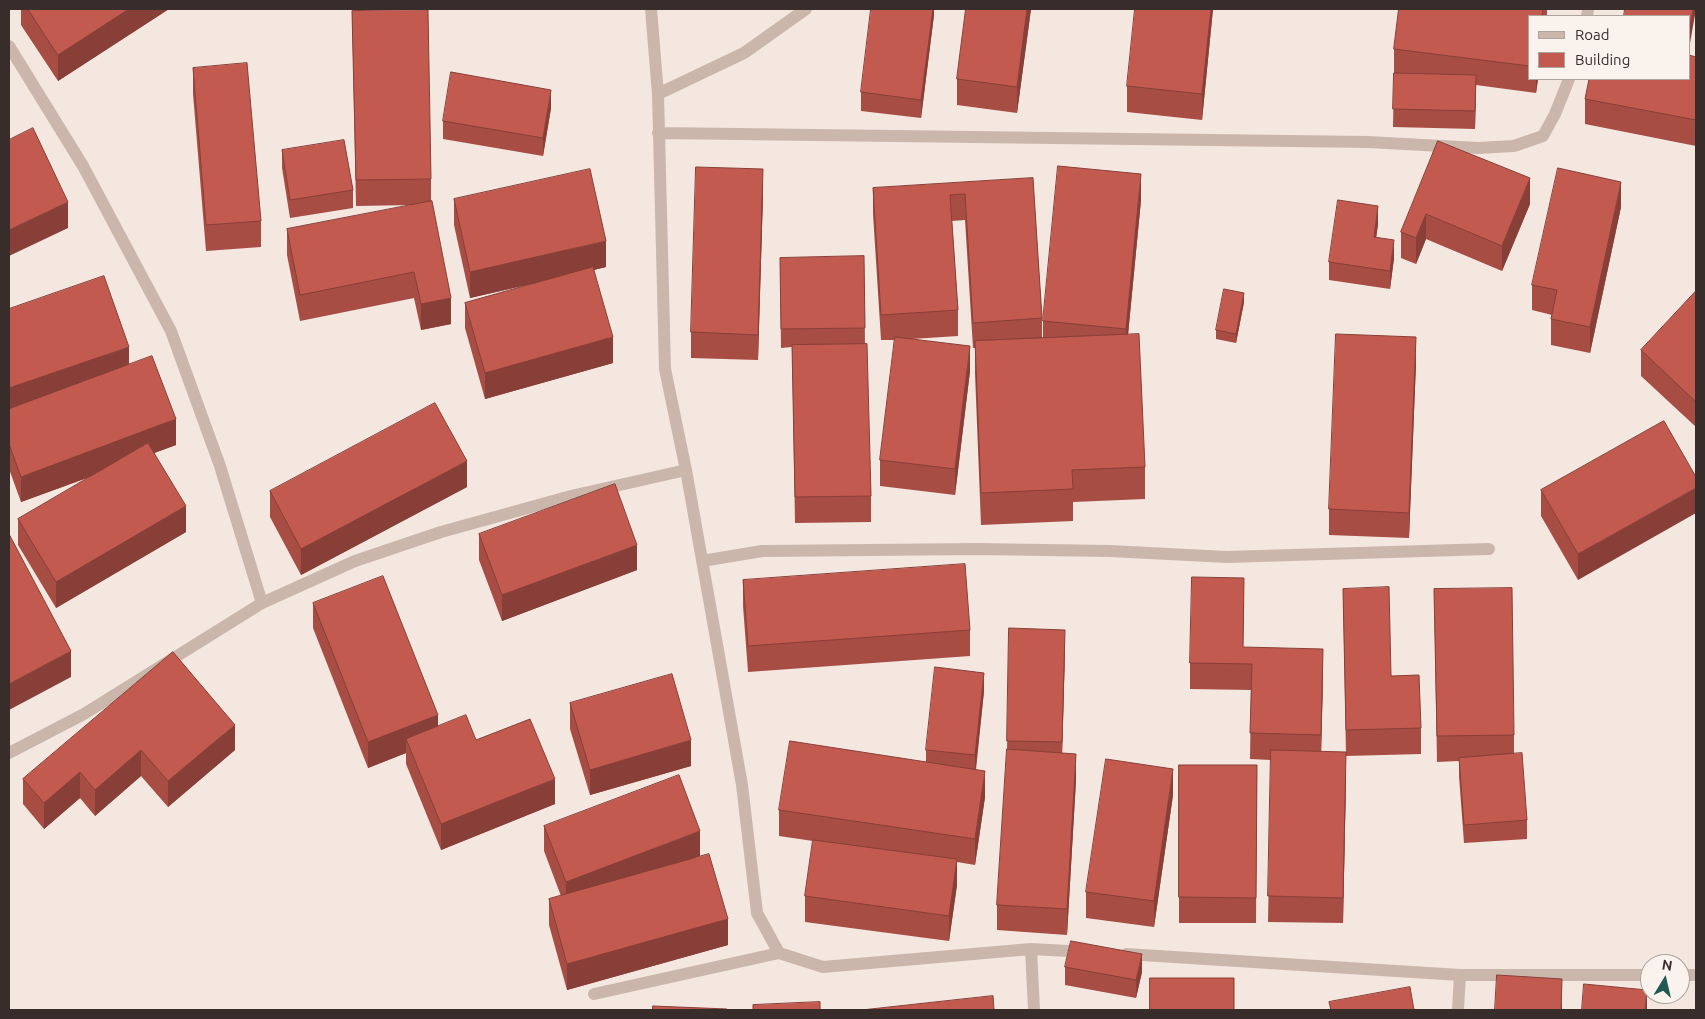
<!DOCTYPE html>
<style>
body{margin:0}
#map{position:relative;width:1705px;height:1019px;overflow:hidden;background:#f3e7e0;font-family:Ubuntu,sans-serif}
canvas{display:block}
.frame{position:absolute;inset:0;border:10px solid #392d2b;pointer-events:none}
.legend{position:absolute;left:1528px;top:15px;width:162px;height:65px;box-sizing:border-box;background:#faf2ed;border:1px solid #ada39f;margin:0;padding:6px 9px;list-style:none;font-size:15px;color:#392d2b}
.legend li{display:flex;align-items:center;gap:10px;height:25px}
.legend b{width:25px;border:1px solid #ada39f}
.north{position:absolute;left:1640px;top:954px;width:50px;height:50px;box-sizing:border-box;background:#faf2ed;border:1px solid #ada39f;border-radius:50%;rotate:9deg;font-size:14px;font-weight:700;line-height:20px;text-align:center;color:#392d2b}
.north::after{content:'';display:block;margin:auto;width:18px;height:22px;background:#215a55;clip-path:polygon(50% 0,100% 100%,50% 72%,0 100%)}
</style>
<div id="map">
<canvas width="1705" height="1019"></canvas>
<div class="frame"></div>
<ul class="legend">
<li><b style="height:6px;background:#cbb6ac"></b>Road</li>
<li><b style="height:14px;background:#c25a4f"></b>Building</li>
</ul>
<div class="north">N</div>
</div>
<script>
const ctx = document.querySelector('canvas').getContext('2d');
ctx.lineJoin = 'round';
function stroke(path, color, width, dash) { ctx.strokeStyle = color; ctx.lineWidth = width; ctx.lineCap = dash ? 'butt' : 'round'; ctx.setLineDash(dash || []); ctx.stroke(path); }
function paint(path, color) { ctx.fillStyle = color; ctx.fill(path, 'evenodd'); }
const street = new Path2D(`
 M651,9l7,85 7,275 21,101 56,315 15,128 22,40 44,14 208,-18 55,3
 M1587,16l1,-7
 M9,46l74,120 88,165 49,135 42,137
 M658,94l86,-41 62,-44
 M658,133l710,9 110,6 36,-2 29,-10 12,-22 14,-35
 M702,561l60,-10 215,-2 133,2 117,6 262,-8
 M9,753l75,-39 178,-111 93,-42 86,-29 130,-36 115,-26
 M1031,949l3,61
 M1126,954l334,21h190
 M1680,975h16
 M594,994l185,-41
 M1458,1010l2,-35`);
const wall = new Path2D(`
 M21,9h148l-111,72 -37,-56z
 M934,9v6l-13,103 -60,-7v-19z
 M966,9h65l-14,104 -60,-8v-26z
 M1213,9l-11,111 -75,-8v-26z
 M1399,9h148v7h-18v63h9l-2,14 -60,-8 -1,44 -82,-2 1,-53v-25z
 M352,11l79,168v22l20,123 -30,6 -7,-32 -114,23 -13,-66v-26l126,-24 -57,1z
 M1696,57v89l-111,-22v-25z
 M193,68l68,153v26l-55,4 -13,-157z
 M551,108l-8,48 -100,-17v-18z
 M1438,141l92,63 -28,67 -76,-32 -10,25 -15,-6v-26z
 M282,150l71,40v18l-63,10 -8,-50z
 M1033,178l9,140v21h1v-18l98,-121 -13,135 17,132v32l-72,3v19l-92,4 -6,-151v-26h-2l-8,-128 -13,1 6,89v26l-46,3 58,32 -15,124 -75,-9v-26l15,-120h-14l-8,-126v-26z
 M763,195l-5,165 -67,-2v-26z
 M454,199l152,68 -12,3 19,93 -128,36 -20,-71v-25l74,-21 -69,16 -16,-73z
 M1621,207l-31,146 -39,-8v-26l1,-4 -20,-5v-25z
 M1378,224l-2,13 18,21 -4,31 -61,-9v-18z
 M864,256l1,88 6,152v26l-76,1 -3,-176 -11,1 -1,-90z
 M1696,291v136l-55,-51v-26z
 M1244,302l-8,41 -20,-4v-9z
 M9,309l120,56 47,80 -22,8 32,79 -130,76 -38,-63v-26l72,-42 -69,25 -12,-33z
 M1416,363l-7,175 -80,-3v-26z
 M1664,421l-86,159 -37,-64v-26z
 M467,487l-166,88 -31,-58v-26z
 M479,534l158,36 -135,51 -23,-61z
 M743,580l227,50v26l-222,16 -5,-66z
 M1343,589l78,139v26l-75,2z
 M1434,589l80,146v19l13,66v19l-63,4 -5,-67v-15l-22,1z
 M313,603l125,123 38,14 79,64 -114,46 -35,-86v-11l-38,15 -55,-140z
 M1244,604l-1,43 80,28 -2,76 25,26 -3,146 -75,-1 3,-162 -21,-1 1,-69 -61,-1v-26z
 M1009,628l56,20 -3,105 14,27 -9,155 -70,-5v-25l10,-155z
 M173,652l62,98 -67,57 -27,-31 -46,40 -15,-18 -36,31 -21,-25v-25z
 M984,691l-8,79 9,27 -10,68 -18,-3v23l-8,56 -144,-19v-26l8,-55 -34,-5v-26l147,-48v-12z
 M570,703l121,63 -101,29 -20,-66z
 M1179,765h78l-1,158h-77z
 M1173,795l-19,132 -68,-9v-26z
 M544,826l156,30 -5,2 33,87 -161,45 -18,-65v-26l12,-3 -17,-45z
 M1065,967l77,5 -6,26 -71,-13z`);
const shadedWall = new Path2D(`
 M129,9h40l-111,72v-26z
 M933,9h1v6l-13,103v-18z
 M1027,9h4l-14,104v-26z
 M1211,9h2l-11,111v-26z
 M1693,9h3l-7,40v-18z
 M1476,75v18l-1,36v-18z
 M1536,79h2l-2,14z
 M551,90v18l-8,48v-18z
 M763,169v26l-5,165v-25z
 M1141,174v26l-15,155v-26z
 M1530,178v26l-28,67v-25z
 M1621,182v25l-31,146v-26z
 M68,202v26l-59,28v-26z
 M1378,206v18l-4,31v-18z
 M1426,214v25l-10,25v-26z
 M1394,240v18l-4,31v-18z
 M606,241v26l-136,31v-26z
 M1244,293v9l-8,41v-9z
 M451,298v26l-30,6v-26z
 M613,337v26l-128,36v-26z
 M1416,337v26l-7,175v-25z
 M970,346v25l-15,124v-26z
 M129,347v26l-120,40v-25z
 M176,419v26l-155,57v-25z
 M467,461v26l-166,88v-26z
 M1696,488v25l-118,67v-26z
 M186,506v26l-130,76v-26z
 M637,545v25l-135,51v-26z
 M1244,578v26l-1,60z
 M1065,630v18l-3,112v-18z
 M1323,649v26l-2,86v-26z
 M71,651v26l-62,33v-26z
 M984,673v18l-9,83v-19z
 M438,715v25l-32,-1v14l-38,15v-26z
 M235,725v25l-67,57v-26z
 M691,740v26l-101,29v-25z
 M141,750v26l-46,40v-26z
 M1346,752v25l-3,146v-25z
 M1076,754v26l-9,155v-26z
 M1173,769v26l-19,132v-26z
 M985,771v26l-10,68v-26z
 M80,772v26l-36,31v-26z
 M555,779v25l-114,46v-26z
 M700,831v25l-134,52v-26z
 M957,859v26l-8,56v-25z
 M728,919v26l-161,45v-26z
 M1142,954v18l-6,26v-18z
 M1562,979v31h-1z
 M1647,990v20h-2z`);
const building = new Path2D(`
 M28,9h101l-71,46z
 M871,9h62l-12,91 -60,-8z
 M966,9h61l-10,78 -60,-8z
 M1135,9h76l-9,85 -75,-8z
 M1399,9h144l-1,7h-13v50l-135,-17z
 M1625,9h68l-4,22v-15h-65z
 M428,10l3,169 -75,1 -4,-169z
 M1689,55l7,2v63l-111,-21 4,-20h100z
 M247,63l14,158 -55,4 -13,-157z
 M451,72l100,18 -8,48 -100,-17z
 M1394,73l82,2 -1,36 -82,-2z
 M33,128l35,74 -59,28v-90z
 M344,140l9,50 -63,10 -8,-50z
 M1438,141l92,37 -28,68 -76,-32 -10,24 -15,-6z
 M1058,166l83,8 -15,155 -83,-8z
 M696,167l67,2 -5,166 -67,-3z
 M1558,168l63,14 -31,145 -39,-8 6,-29 -25,-5z
 M590,169l16,72 -136,31 -16,-73z
 M1033,178l9,140 -69,5 -8,-129 -15,1 8,115 -77,5 -8,-127z
 M1338,200l40,6 -4,31 20,3 -4,31 -61,-9z
 M432,201l19,97 -30,6 -7,-32 -114,23 -13,-66z
 M864,256l1,72 -84,1 -1,-71z
 M593,267l20,70 -128,36 -20,-70z
 M104,276l25,71 -120,41v-79z
 M1224,289l20,4 -8,41 -20,-4z
 M1696,291v111l-55,-52z
 M1139,334l6,133 -73,3 1,19 -92,4 -6,-152z
 M1336,334l80,3 -7,176 -80,-4z
 M895,337l75,9 -15,123 -75,-9z
 M867,344l4,152 -76,1 -3,-152z
 M152,356l24,63 -155,58 -12,-33v-35z
 M435,403l32,58 -166,88 -31,-58z
 M1664,421l32,56v11l-118,66 -37,-64z
 M148,443l38,63 -130,76 -38,-63z
 M615,484l22,61 -135,50 -23,-61z
 M9,534l62,117 -62,33z
 M965,564l5,66 -222,16 -5,-66z
 M383,576l55,139 -70,27 -55,-139z
 M1192,577l52,1 -1,69 80,2 -2,86 -71,-2 2,-69 -62,-1z
 M1389,587l2,89 28,-1 2,53 -75,2 -3,-141z
 M1512,588l2,147 -77,1 -3,-147z
 M1009,628l56,2 -3,112 -55,-1z
 M173,652l62,73 -67,56 -27,-31 -46,40 -15,-18 -36,31 -21,-24z
 M935,667l49,6 -9,82 -49,-5z
 M672,674l19,66 -101,30 -20,-67z
 M466,715l10,25 54,-21 25,60 -114,45 -35,-85z
 M790,741l195,30 -10,68 -196,-29z
 M1007,749l69,5 -9,155 -70,-4z
 M1271,750l75,2 -3,146 -75,-2z
 M1522,753l5,67 -63,5 -5,-67z
 M1106,759l67,10 -19,132 -68,-9z
 M1179,765h78l-1,133 -77,-1z
 M679,775l21,56 -134,51 -22,-56z
 M813,840l144,19 -8,57 -144,-20z
 M709,854l19,65 -161,45 -18,-65z
 M1071,941l71,13 -6,26 -71,-13z
 M1497,975l65,4 -1,31h-66z
 M1150,978h84v32h-84z
 M1584,984l63,6 -2,20h-63z
 M1410,987l4,23h-83l-2,-8z
 M993,996l1,14h-132z
 M820,1002v8h-67v-5z
 M653,1006l74,3v1h-74z`);
stroke(street, '#cbb6ac', 12);
paint(wall, '#a74d44');
paint(shadedWall, '#883f37');
paint(building, '#c25a4f');
stroke(building, '#883f37', 1);
</script>
